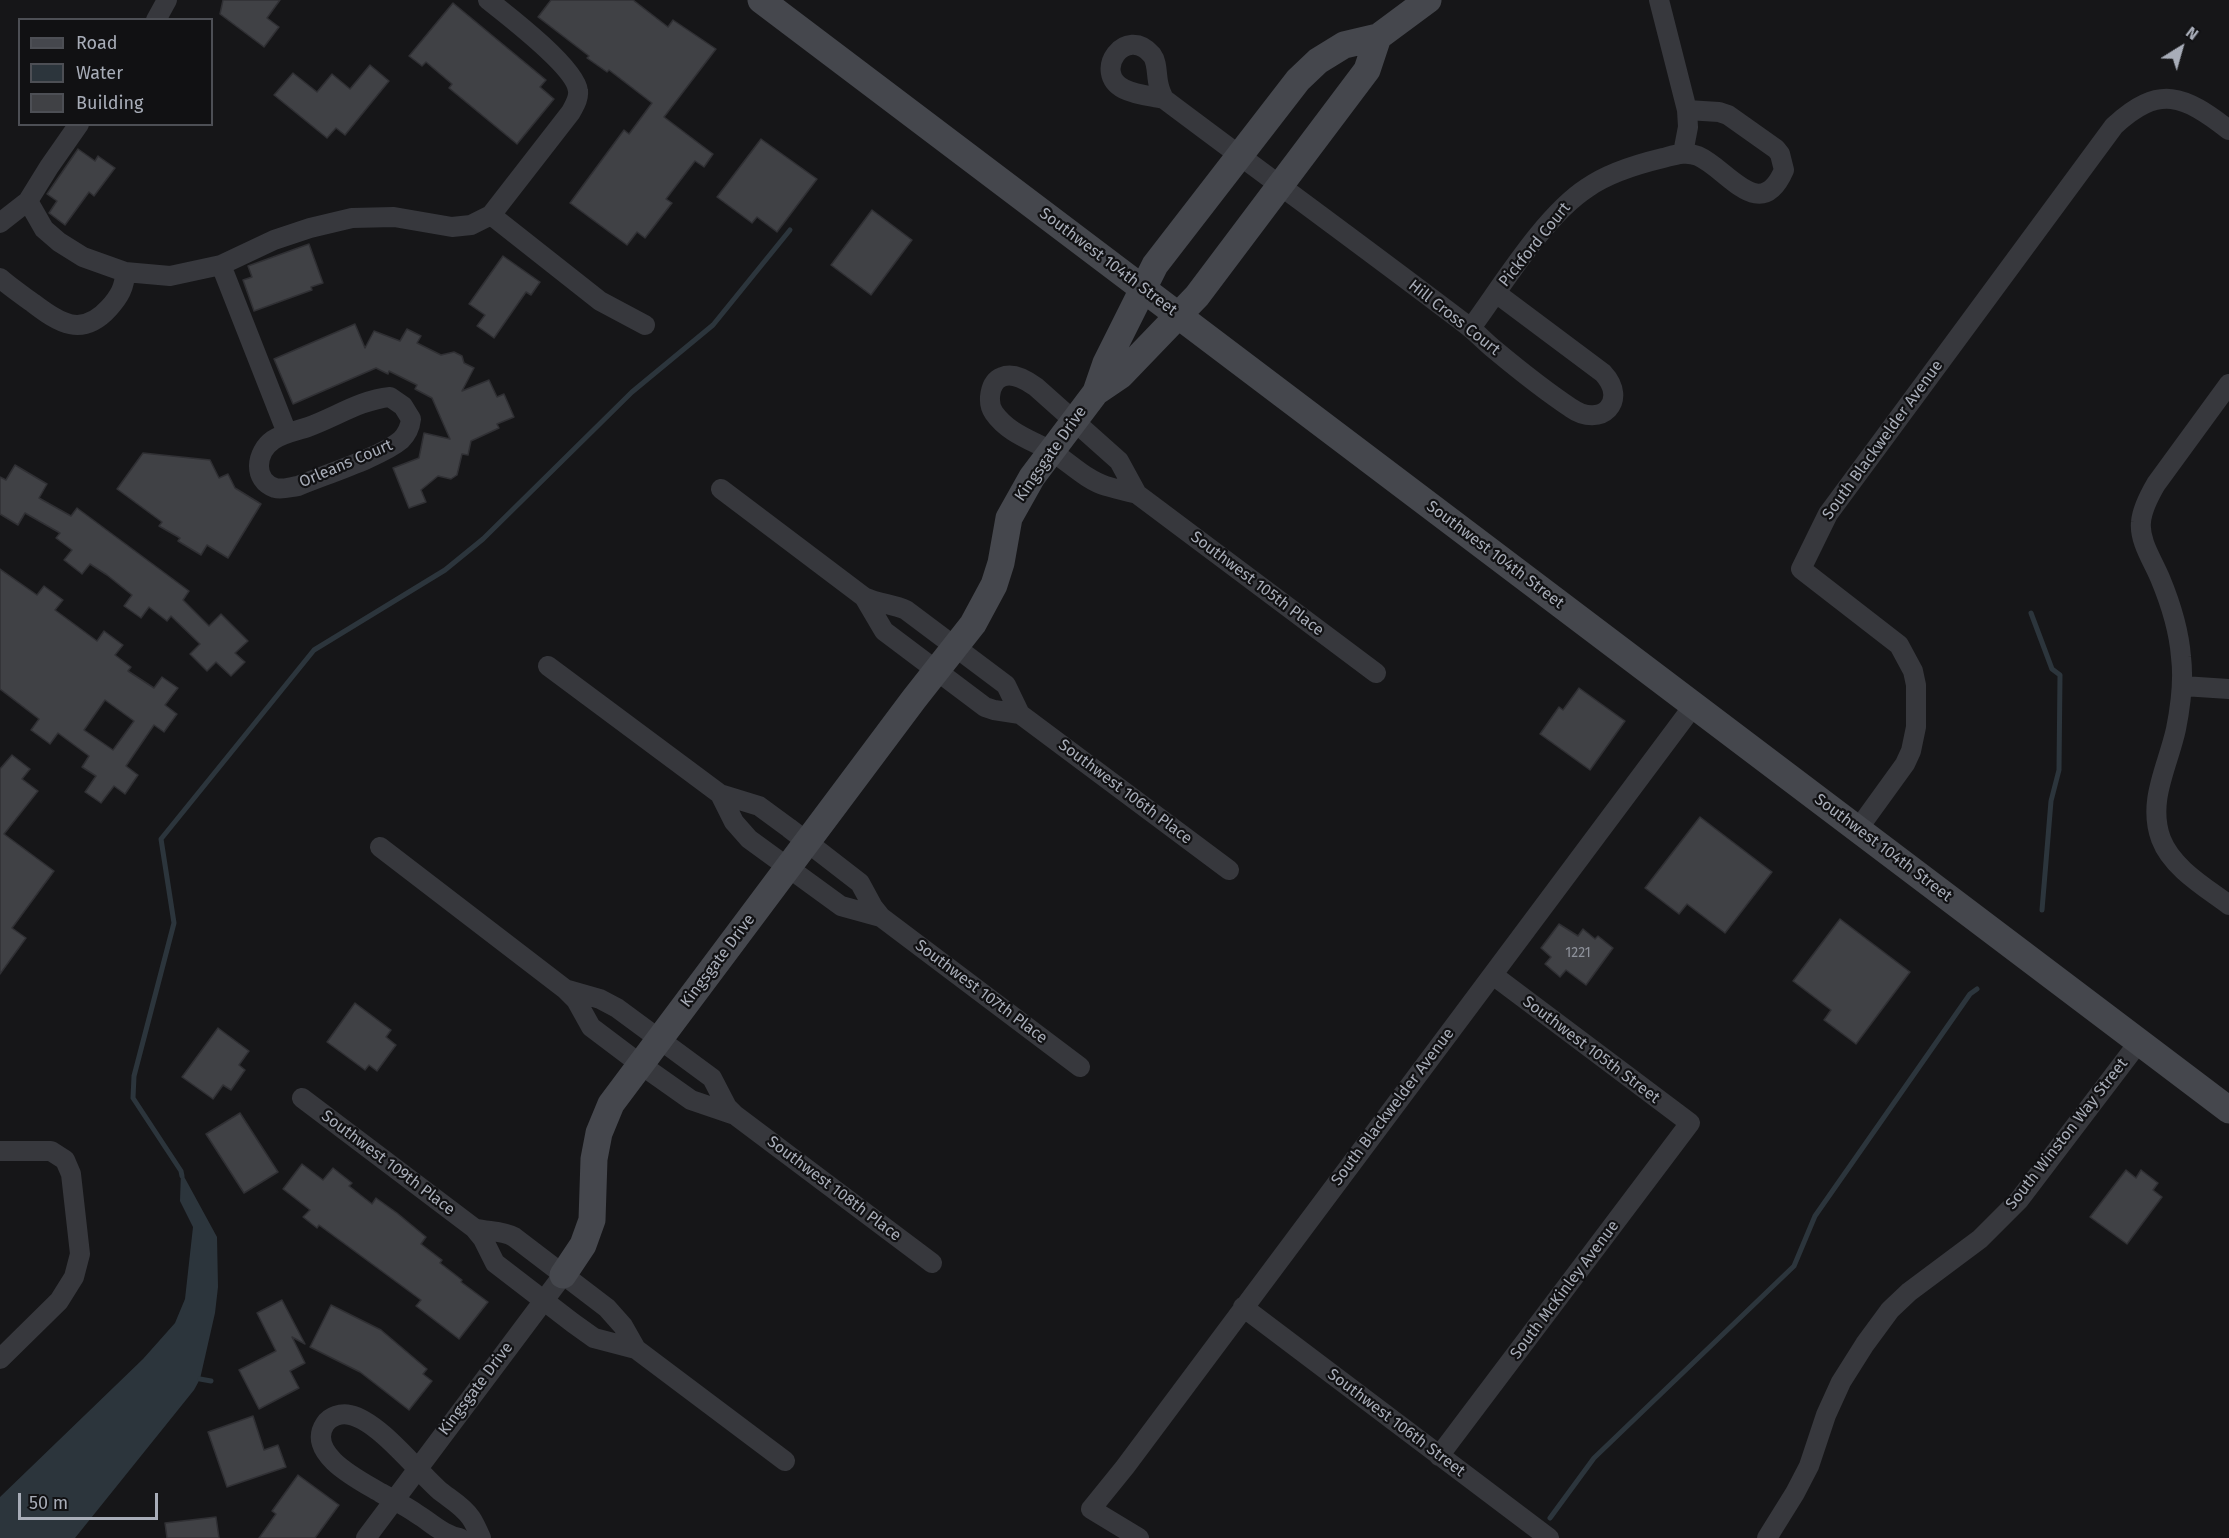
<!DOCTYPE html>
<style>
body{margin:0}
#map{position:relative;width:2229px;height:1538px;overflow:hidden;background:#161618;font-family:"Fira Sans",sans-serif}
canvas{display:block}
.legend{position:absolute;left:18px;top:18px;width:195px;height:108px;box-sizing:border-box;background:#111113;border:2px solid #4d4f55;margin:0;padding:8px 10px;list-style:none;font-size:18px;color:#a8adb8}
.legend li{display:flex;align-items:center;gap:12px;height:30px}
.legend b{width:30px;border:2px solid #4d4f55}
.north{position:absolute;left:2151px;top:18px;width:60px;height:60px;-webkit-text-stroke:4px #111113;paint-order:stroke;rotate:37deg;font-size:16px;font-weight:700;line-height:24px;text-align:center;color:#a8adb8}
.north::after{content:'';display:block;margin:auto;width:21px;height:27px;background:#a8adb8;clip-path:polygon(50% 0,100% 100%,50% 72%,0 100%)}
.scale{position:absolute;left:18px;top:1493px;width:140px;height:27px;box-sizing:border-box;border:3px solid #a8adb8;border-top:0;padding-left:8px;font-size:18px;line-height:21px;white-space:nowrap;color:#a8adb8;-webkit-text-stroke:4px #111113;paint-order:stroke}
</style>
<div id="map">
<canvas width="2229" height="1538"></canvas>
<ul class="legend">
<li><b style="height:8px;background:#45474d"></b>Road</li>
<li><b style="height:16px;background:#2c353c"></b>Water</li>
<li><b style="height:16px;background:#404145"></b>Building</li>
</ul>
<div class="north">N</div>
<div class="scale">50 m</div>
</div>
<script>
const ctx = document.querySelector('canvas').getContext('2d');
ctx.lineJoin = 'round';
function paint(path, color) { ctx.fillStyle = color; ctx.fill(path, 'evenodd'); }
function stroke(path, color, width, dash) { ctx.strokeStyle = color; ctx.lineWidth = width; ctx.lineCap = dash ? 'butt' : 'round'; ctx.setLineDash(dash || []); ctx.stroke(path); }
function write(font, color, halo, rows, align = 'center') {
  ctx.font = font + ' "Fira Sans",sans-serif'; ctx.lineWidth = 4.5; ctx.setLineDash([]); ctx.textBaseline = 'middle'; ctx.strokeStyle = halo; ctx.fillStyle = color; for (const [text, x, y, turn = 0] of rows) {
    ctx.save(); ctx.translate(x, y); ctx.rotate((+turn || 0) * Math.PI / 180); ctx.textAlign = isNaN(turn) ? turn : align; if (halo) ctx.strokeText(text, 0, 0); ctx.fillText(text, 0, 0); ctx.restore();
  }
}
const water = new Path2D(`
 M181,1171l36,66 1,50 -3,26 -15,66 -6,11 -119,148h-75v-41l143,-138 32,-36 10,-24 8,-72 -13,-26z`);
const stream = new Path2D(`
 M2031,613l21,56 8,6 -1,95 -8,31 -9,109
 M182,1176l-1,-5 -48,-73 1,-22 40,-153 -13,-84 153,-189 131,-80 38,-31 149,-147 81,-67 77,-95
 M200,1379l11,2
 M1550,1518l44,-60 200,-192 21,-50 155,-222 7,-5`);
const building = new Path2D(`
 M223,0h57l-13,18 12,9 -15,20 -44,-33z
 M551,0h82l35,27 5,-7 43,29 -52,68 49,37 -9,13 -9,-6 -29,38 6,4 -27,35 -8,-6 -10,13 -57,-42 54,-73 5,4 23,-31 -43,-33 -2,2 -20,-14 2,-2 -51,-39z
 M453,3l93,77 -6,7 14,12 -37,45 -68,-56 3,-4 -26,-22 -4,4 -13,-10z
 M370,65l19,16 -44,54 -9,-7 -9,10 -53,-43 19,-22 24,19 15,-18 18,15z
 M761,139l56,40 -40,53 -20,-15 -5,6 -35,-26z
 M78,149l17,12 3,-5 17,12 -21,28 -5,-4 -24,33 -16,-12 8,-12 -10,-7z
 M872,210l40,30 -41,55 -40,-30z
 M309,244l14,39 -12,4 1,3 -58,21 -11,-31 9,-3 -4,-11z
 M503,256l37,26 -9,13 -5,-3 -32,46 -17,-12 8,-11 -16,-11z
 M355,324l10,24 9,-17 26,10 7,-12 14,7 -4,7 24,12 13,-3 8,4 2,7 10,5 -12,23 27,-11 8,17 7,-3 10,23 -17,7 2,4 -28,13 -3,14 -6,-1 -5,21 -6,4 -13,-3 -17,14 5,12 -17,6 -16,-40 26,-10 5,-25 26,6 -18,-41 -17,-9 2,-4 -28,-14 -1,3 -12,-6 -83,36 -19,-45z
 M143,453l67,7 9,18 9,-4 7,14 26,16 -33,54 -21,-13 -6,10 -23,-14 2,-3 -21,-12 3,-4 -45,-33z
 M15,465l32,19 -8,14 32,18 6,-8 112,83 -6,9 26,26 12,-12 27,27 -13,12 10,9 -14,14 -15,-14 -9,9 -17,-17 10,-10 -29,-28 -4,5 -18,-14 -8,11 -17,-12 8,-11 -25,-20 -17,-11 -8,10 -18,-14 8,-10 -16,-12 4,-5 -35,-20 -7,12 -18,-11v-37l6,3z
 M0,569l37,26 7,-9 19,14 -8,10 42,31 7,-10 19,14 -8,10 16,12 -3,4 26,17 8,-11 16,11 -13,17 12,9 -13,18 -10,-7 -28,41 12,9 -13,19 -11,-8 -13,17 -16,-11 11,-16 -14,-9 7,-11 -31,-23 -8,11 -19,-14 8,-11 -39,-30zM105,700l29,21 -21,29 -29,-20z
 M1579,688l46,33 -35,49 -50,-36 19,-27 4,3z
 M12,755l18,14 -8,10 16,12 -34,43 50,37 -42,57 14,10 -26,36v-205z
 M1700,817l72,55 -47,61 -38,-29 -8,10 -34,-26z
 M1840,919l70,53 -54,72 -32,-24 7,-10 -38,-29z
 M1559,924l19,12 5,-7 12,10 3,-3 15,12 -27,37 -20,-15 -6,7 -15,-13 6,-7 -10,-9z
 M355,1003l36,27 -5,7 10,8 -19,26 -8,-6 -4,5 -38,-28z
 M218,1028l31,23 -10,14 6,5 -14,20 -8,-5 -10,14 -31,-22z
 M240,1113l38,59 -34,21 -38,-59z
 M302,1164l21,16 10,-12 19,15 -3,3 23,18 4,-6 21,15 29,24 -5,7 21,16 -2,3 22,17 -1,2 27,20 -29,37 -43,-33 5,-6 -102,-75 -2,3 -14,-11 7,-7 -27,-21z
 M2126,1170l10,8 5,-8 17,13 -5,7 9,7 -35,47 -37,-27z
 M282,1300l23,44 -13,-7 13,26 -15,8 9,17 -40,21 -20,-39 37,-19 -19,-38z
 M331,1305l50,25 46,39 -4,5 9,7 -23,29 -49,-38 -50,-25z
 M253,1416l11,34 14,-5 8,22 -59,20 -19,-55z
 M298,1475l41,30 -24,33h-56l17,-24 -4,-3z
 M216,1517l3,21h-52l-2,-15z`);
const street = new Path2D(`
 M1659,0l28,110 1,17 -5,26
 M156,20l11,-20
 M1164,99c-2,-4 -4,-8 -5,-13 -3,-10 -1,-23 -7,-31 -26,-31 -61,17 -28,34 12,6 27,7 40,10 101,76 203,150 304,227 9,7 17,16 27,24 24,20 49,40 76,58 30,21 58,-7 32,-35l-107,-80
 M28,201l16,28 15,13 24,15 42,15 45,4 51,-11 53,-25 36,-12 42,-10 42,-1 58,10 19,-2 20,-10 80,-103c3,-6 8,-13 7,-21 -2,-23 -71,-76 -90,-91
 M491,215l109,86 45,24
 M0,223l28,-22 21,-34 30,-43
 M221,265l66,168
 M0,278c10,9 22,17 33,25 26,20 49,35 76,5 10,-11 16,-21 16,-36
 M1471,328c31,-42 73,-112 116,-140 21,-15 51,-24 76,-30 12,-3 23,-7 35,-2 30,13 62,69 86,14l-4,-16 -4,-5 -48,-34 -9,-3 -32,-2
 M2229,384l-73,100c-7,12 -14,25 -15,38 -2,19 12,39 19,56 10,24 19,52 21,79 3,24 0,47 -5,72 -8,37 -29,72 -15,110 11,29 44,48 68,66
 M390,397l13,9 8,13c-1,9 -4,15 -10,21 -20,17 -77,35 -103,46 -8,1 -16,4 -23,2 -23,-8 -19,-36 -2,-48 10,-7 23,-9 35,-13 28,-10 52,-27 82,-30z
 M721,489l143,108c15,7 29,7 42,13l100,75 14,29 209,156
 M1137,494l-18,-33 -83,-74c-8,-6 -23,-15 -34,-10 -13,5 -15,26 -8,36 14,20 37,27 57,38 18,11 35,29 55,35 10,3 21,5 31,8l239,179
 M864,597l20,34 101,76 9,3 26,4
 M548,666l172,128 39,12 30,22 71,55 13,24 8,10 199,150
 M2183,686l46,3
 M720,794l14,28 15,17 92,67 40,11
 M1858,829l47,-65 6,-13 5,-24v-42l-3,-14 -14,-26 -98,-76 27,-55 286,-388c45,-42 70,-31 115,4
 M380,847l185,142 11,11 15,27 49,37 51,36 44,15
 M565,989l35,10 17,9 95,70 15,29 8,8 197,148
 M302,1098l172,130 9,11 12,24 78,60 21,15 42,11
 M0,1151h51l14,9 6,14 9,80 -6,23 -15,24 -59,58
 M474,1228c13,4 28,2 40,9l93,71 16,18 13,23 149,112
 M1243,1307l306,231
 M1439,1456l251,-333 -197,-148
 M366,1538l197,-263
 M460,1538c-17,-3 -28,-15 -43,-24 -11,-8 -24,-14 -36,-21 -20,-12 -76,-39 -56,-69 5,-8 16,-11 25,-9 29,6 67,56 90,76 10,8 23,15 31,27 4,6 7,13 10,20
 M1139,1538l-48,-29 34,-42 569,-762
 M1767,1538l28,-45 14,-27 17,-51 15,-33 24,-38 25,-34 19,-18 71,-53 39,-39 120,-158`);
const secondary = new Path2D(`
 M761,0l1468,1110
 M1096,392l25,-17 76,-79 170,-226 11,-33
 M563,1275l20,-30 9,-25 2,-61 5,-26 12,-29 303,-405 59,-75 21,-39 7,-22 8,-45 23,-41 64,-85 10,-29 49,-98 143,-185 20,-19 26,-16 34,-8 50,-37`);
const numberNames = [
 ["1221",1578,953]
];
const streetNames = [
 ["Pickford Court",1535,245,-51],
 ["Southwest 104th Street",1108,262,37],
 ["Hill Cross Court",1454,318,38],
 ["South Blackwelder Avenue",1883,440,-54],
 ["Kingsgate Drive",1051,454,-55],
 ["Orleans Court",346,464,-23],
 ["Southwest 104th Street",1495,555,37],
 ["Southwest 105th Place",1257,584,37],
 ["Southwest 106th Place",1125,792,37],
 ["Southwest 104th Street",1883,848,37],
 ["Kingsgate Drive",718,961,-53],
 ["Southwest 107th Place",981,992,37],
 ["Southwest 105th Street",1591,1050,37],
 ["South Blackwelder Avenue",1393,1107,-53],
 ["South Winston Way Street",2067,1134,-52],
 ["Southwest 109th Place",388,1163,37],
 ["Southwest 108th Place",834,1189,37],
 ["South McKinley Avenue",1565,1290,-53],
 ["Kingsgate Drive",476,1389,-53],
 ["Southwest 106th Street",1396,1423,37]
];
paint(water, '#2c353c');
stroke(stream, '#2c353c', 5);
paint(building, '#404145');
stroke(building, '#303034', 1.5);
stroke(street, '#37383d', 20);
stroke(secondary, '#45474d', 27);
write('14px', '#8e929b', null, numberNames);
write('16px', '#a8adb8', '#111113', streetNames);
</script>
